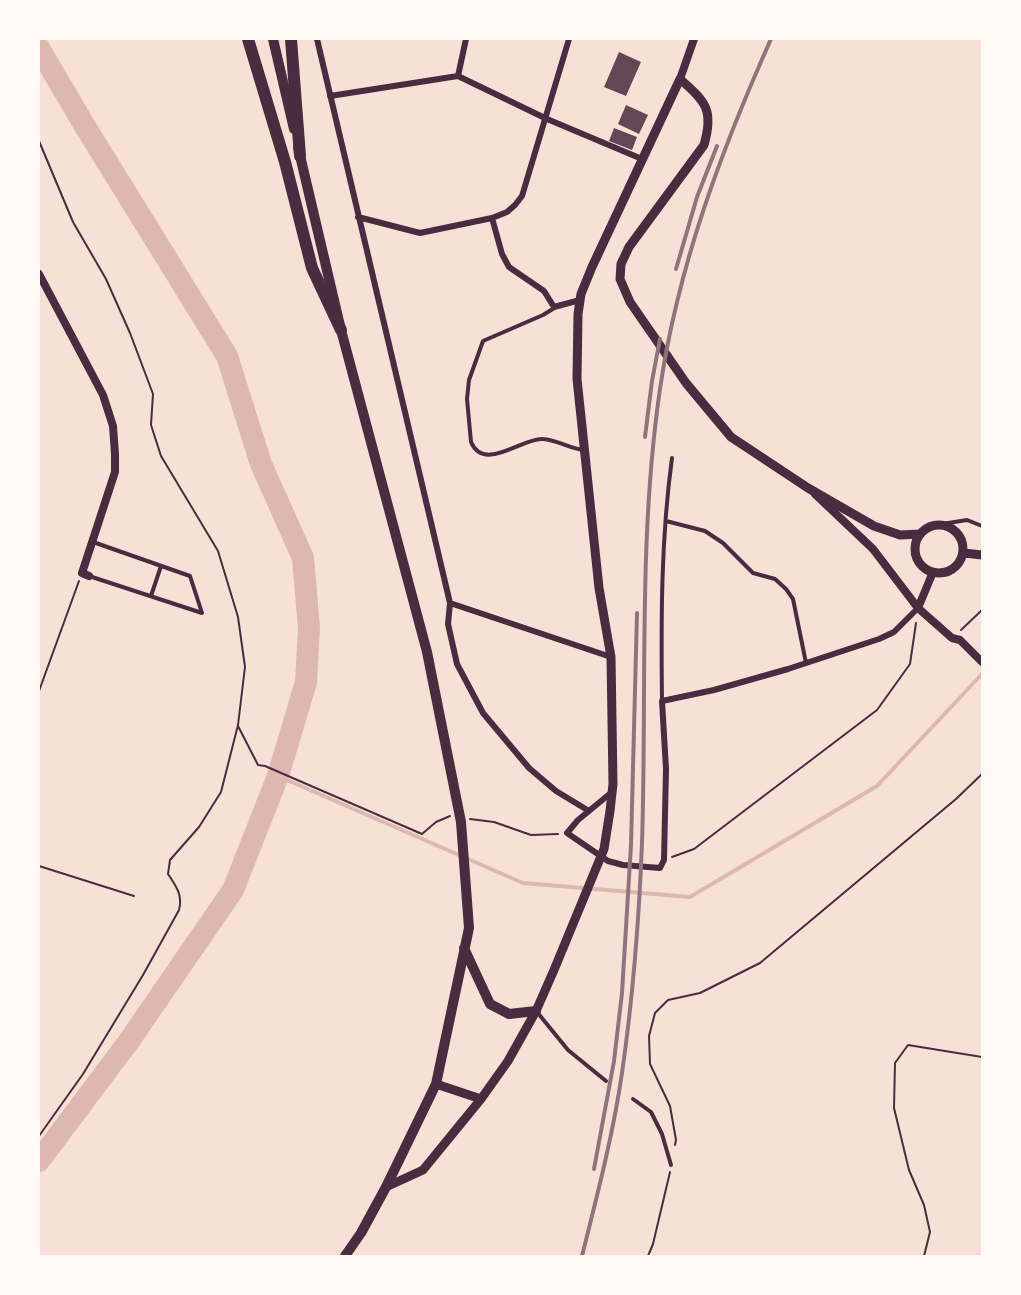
<!DOCTYPE html>
<style>
body{margin:0}
#map{position:relative;width:1021px;height:1295px;overflow:hidden;background:#f7e1d7;font-family:"Libre Baskerville",serif}
canvas{display:block}
.frame{position:absolute;inset:0;border:40px solid #fffaf5;pointer-events:none}
</style>
<div id="map">
<canvas width="1021" height="1295"></canvas>
<div class="frame"></div>
</div>
<script>
const ctx = document.querySelector('canvas').getContext('2d');
ctx.lineJoin = 'round';
function stroke(path, color, width, dash) { ctx.strokeStyle = color; ctx.lineWidth = width; ctx.lineCap = dash ? 'butt' : 'round'; ctx.setLineDash(dash || []); ctx.stroke(path); }
function paint(path, color) { ctx.fillStyle = color; ctx.fill(path, 'evenodd'); }
const stream = new Path2D(`
 M278,776l245,107 167,14 187,-111 105,-112`);
const river = new Path2D(`
 M39,48l44,75 144,233 34,108 42,94 6,70 -3,54 -28,94 -45,114 -104,151 -90,120`);
const building = new Path2D(`
 M619,52l22,10 -15,34 -22,-9z
 M626,105l22,10 -9,19 -21,-10z
 M614,128l23,9 -5,13 -23,-9z`);
const path = new Path2D(`
 M39,141l34,81 33,57 24,54 23,61 -2,31 10,31 57,95 20,66 7,50 -7,58 -17,67 -22,35 -29,33 -2,14c8,12 15,21 11,36l-36,65 -60,99 -44,62
 M961,630l21,-20
 M39,691l40,-110
 M238,726l20,39 7,1 157,68 14,-12 14,-6
 M470,819l24,3 37,13 27,-1
 M672,857l22,-8 183,-139 33,-46 6,-41
 M39,866l95,30
 M675,1145l1,-5 -6,-34 -20,-42 -1,-28 6,-23 13,-13 32,-7 60,-30 196,-164 26,-25
 M648,1256l5,-12 17,-72
 M924,1256l6,-24 -6,-27 -15,-35 -15,-62 1,-45 13,-18 74,12`);
const service = new Path2D(`
 M556,307l-13,8 -60,26 -14,39 -2,19 4,43c13,31 52,-5 72,-3 15,1 27,10 41,11
 M666,521l39,10 18,12 30,30 22,6 11,10 7,10 13,64
 M942,524l25,-4 15,6
 M89,576l113,37 -12,-37 -97,-34
 M151,596l10,-30
 M662,701c-1,-81 -1,-163 10,-243
 M537,1012l31,38 38,31
 M633,1099l18,13 11,22 9,31`);
const minor = new Path2D(`
 M317,39l133,564 161,54
 M458,76l8,-37
 M330,96l128,-20 89,43 95,40
 M358,217l62,16 72,-15 15,-6 8,-7 7,-9 47,-157
 M492,218l10,36 7,13 35,24 10,16 26,-7
 M450,603l-2,21 9,40 26,49 46,55 27,23 33,20
 M612,792l-34,28 -11,13 41,28 15,4 37,3 4,-8 2,-91 -4,-68 52,-11 74,-21 91,-30 15,-7 24,-24`);
const tertiary = new Path2D(`
 M680,79l14,-40
 M39,274l64,121 10,31 2,28v18l-33,101 7,3
 M815,494l58,55 45,59
 M933,572l-15,36 34,30 8,2 22,22`);
const secondary = new Path2D(`
 M915 549a24 24 0 1 1 48 0a24 24 0 1 1-48 0Z
 M964,553l18,2
 M436,1084l45,15 27,-38 28,-50 18,-41 50,-121 6,-38 3,-27 -2,-127 -12,-69 -22,-209 1,-65 3,-20 11,-27 88,-188c26,23 34,31 24,66l-75,102 -8,17 -1,15 10,23 56,81 45,54 77,51 66,38 26,9 19,-1
 M386,1187l37,-17 58,-71`);
const primary = new Path2D(`
 M273,39l21,90
 M298,147l43,183 86,322 34,170 8,106 -33,156 -50,103 -25,46 -16,23
 M464,948l26,56 19,10 27,-3`);
const trunk = new Path2D(`
 M248,39l37,123 27,106 29,62
 M291,39l9,117`);
const rail = new Path2D(`
 M676,269l21,-72 20,-51
 M645,437l7,-56 8,-42
 M594,1169l20,-108 8,-68 9,-148 6,-232
 M582,1256c15,-60 31,-121 40,-183 11,-76 17,-153 20,-230 5,-151 -4,-304 18,-454 18,-123 61,-238 111,-350`);
stroke(stream, '#dcb8b0', 4);
stroke(river, '#dcb8b0', 22);
paint(building, '#644757');
stroke(path, '#4a2c40', 2);
stroke(service, '#4a2c40', 4);
stroke(minor, '#4a2c40', 6);
stroke(tertiary, '#4a2c40', 8);
stroke(secondary, '#4a2c40', 9);
stroke(primary, '#4a2c40', 10);
stroke(trunk, '#4a2c40', 12);
stroke(rail, '#8f747c', 4);
</script>
